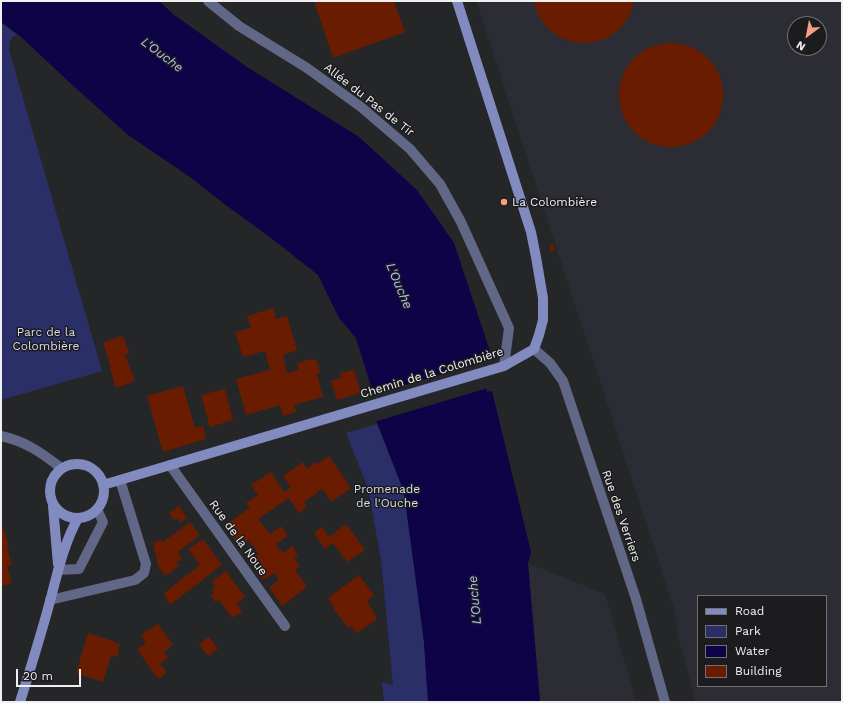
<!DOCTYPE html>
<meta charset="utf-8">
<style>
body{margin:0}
#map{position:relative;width:843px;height:703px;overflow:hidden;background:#252628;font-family:"Work Sans",sans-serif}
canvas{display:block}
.frame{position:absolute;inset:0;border:2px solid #f0f0f2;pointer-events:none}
.legend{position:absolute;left:697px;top:595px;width:130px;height:92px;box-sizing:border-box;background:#1c1c1e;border:1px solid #717173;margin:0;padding:5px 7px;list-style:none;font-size:12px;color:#f0f0f2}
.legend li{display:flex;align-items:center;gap:8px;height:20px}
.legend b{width:20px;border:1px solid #717173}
.north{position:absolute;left:787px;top:16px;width:40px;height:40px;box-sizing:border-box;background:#1c1c1e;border:1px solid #717173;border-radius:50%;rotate:212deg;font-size:11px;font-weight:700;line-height:16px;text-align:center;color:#f0f0f2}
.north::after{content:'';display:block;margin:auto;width:14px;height:18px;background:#f39f84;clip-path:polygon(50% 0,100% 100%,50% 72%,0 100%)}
.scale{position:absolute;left:16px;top:669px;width:65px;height:18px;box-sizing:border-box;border:2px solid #f0f0f2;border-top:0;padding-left:5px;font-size:12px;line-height:14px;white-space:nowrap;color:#f0f0f2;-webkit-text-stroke:3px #1c1c1e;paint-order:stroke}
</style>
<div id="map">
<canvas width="843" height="703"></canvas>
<div class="frame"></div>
<ul class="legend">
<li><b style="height:5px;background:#828bbf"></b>Road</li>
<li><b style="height:11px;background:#2b2f68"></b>Park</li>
<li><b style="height:11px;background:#0f0348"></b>Water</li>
<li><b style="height:11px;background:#691c00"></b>Building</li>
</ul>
<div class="north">N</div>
<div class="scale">20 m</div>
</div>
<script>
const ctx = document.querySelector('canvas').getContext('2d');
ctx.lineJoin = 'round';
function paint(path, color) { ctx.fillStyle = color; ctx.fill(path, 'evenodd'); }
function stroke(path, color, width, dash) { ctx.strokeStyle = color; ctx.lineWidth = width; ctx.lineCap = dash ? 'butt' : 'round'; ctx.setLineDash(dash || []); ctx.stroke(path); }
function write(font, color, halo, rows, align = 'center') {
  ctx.font = font + ' "Work Sans",sans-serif'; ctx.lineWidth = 3; ctx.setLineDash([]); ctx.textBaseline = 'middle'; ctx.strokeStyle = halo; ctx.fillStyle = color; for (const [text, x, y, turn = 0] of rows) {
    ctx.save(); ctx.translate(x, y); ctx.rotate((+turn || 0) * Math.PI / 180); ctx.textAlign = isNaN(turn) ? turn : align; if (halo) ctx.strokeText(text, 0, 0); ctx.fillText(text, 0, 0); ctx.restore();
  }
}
const built = new Path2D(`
 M476,1h366v701h-147l-2,-11 -16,-58 -1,-18zM795,24h24v24h-24zM698,596h128v90h-128z
 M528,563l77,31 23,79 8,29h-96z`);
const green = new Path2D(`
 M1,22l16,13 -4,1c-4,5 -4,10 -3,17l92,318 -101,29z
 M377,424l27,68 20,150 4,60h-44l-2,-20 11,3 -12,-126 -13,-71 -22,-55z`);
const water = new Path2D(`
 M1,1h158l14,13 74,53 112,70 58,53 37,53 36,108 -11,4 8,37 5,-1 39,161 -3,11 12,139h-112l-4,-60 -20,-150 -28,-72 -3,-27 -17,-55 -17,-20 -21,-43 -47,-37 -48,-35 -33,-26 -62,-42 -59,-53 -49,-46 -19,-14z`);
const pier = new Path2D(`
 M483,362l5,26 -114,34 -3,-27z`);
const building = new Path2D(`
 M314,1h80l11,31 -72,26z
 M533,1h101l-3,11 -4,8 -6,8 -9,7 -10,5 -9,2 -11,1 -10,-1 -8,-3 -9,-5 -8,-7 -6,-7 -5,-10z
 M619 95a52 52 0 1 1 104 0a52 52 0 1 1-104 0Z
 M553,244l2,6 -4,1 -2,-6z
 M273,308l3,11 11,-3 10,34 -14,5 4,18 12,-3 -2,-7 14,-4 4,1 3,3 2,10 -3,1 6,23 -29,8 2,7 -13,4 -3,-11 -34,10 -10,-36 34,-9 -5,-19 -22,6 -8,-25 16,-4 -4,-12z
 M123,336l6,17 -4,2 10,26 -19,7 -6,-19 1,-1 -8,-26z
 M354,370l7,23 -24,7 -6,-19 10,-3 -1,-5z
 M183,386l12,42 8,-2 3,13 -43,13 -16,-56z
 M225,389l8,31 -23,7 -9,-32z
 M329,456l22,32 -20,14 -9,-13 -18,13 3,5 -8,6 -10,-15 -31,21 12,15 11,-8 7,10 -12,8 7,9 9,-7 6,10 -4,2 6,8 -5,4 12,17 -25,19 -13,-19 10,-7 -5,-7 -11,7 -13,-19 9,-7 -10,-14 -9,6 -15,-21 25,-17 -4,-5 12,-8 -7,-10 20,-13 13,20 7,-5 -8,-11 20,-14 4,7 9,-7 1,2z
 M179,506l8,12 -7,5 -2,-5 -4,2 -5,-7z
 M190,522l10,13 -22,17 4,7 -5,4 2,3 -14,10 -7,-10 -5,-23 8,-3 2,2z
 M346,524l19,26 -18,12 -14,-19 -8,6 -11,-16 8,-6 7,10z
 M4,529l5,18 -2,1 5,17 -5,1 5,17 -11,3v-56z
 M203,539l19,26 -52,40 -6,-12 36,-28 -12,-16z
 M226,571l19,26 -8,6 5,9 -10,6 -13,-18 -4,2 -4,-6 3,-3 -2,-4 3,-2 -3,-6z
 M359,575l15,20 -7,6 9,15v4l-19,13 -6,-7 -3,2 -15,-20 1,-1 -6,-9z
 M158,624l15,21 -9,7 4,6 -8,6 7,9 -9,6 -21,-30 9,-6 -5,-8z
 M88,633l28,9 -1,1 5,1 -3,13 -6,-1 -8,26 -27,-9z
 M209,637l9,12 -10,7 -9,-12z`);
const lane = new Path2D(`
 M58,570l21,-1 24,-47 -6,-13`);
const street = new Path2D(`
 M208,1l31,25 68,42 54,39 49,42 30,35 21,38 48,106 -5,38
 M534,349l16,14 13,18 73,218 29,103
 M1,436c24,5 41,17 60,32
 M170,465l115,161
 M50,600l85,-20 9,-7 2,-9 -26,-84`);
const secondary = new Path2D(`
 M50 491a27 27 0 1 1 54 0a27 27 0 1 1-54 0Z
 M103,485l401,-119 30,-17 5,-14 4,-15v-22l-7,-41 -5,-25 -74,-231
 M53,506l5,58
 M20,702c10,-32 20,-64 29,-97 8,-29 14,-60 29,-87`);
const markers = [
 [504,202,4,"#f39f84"]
];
const streetNames = [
 ["Allée du Pas de Tir",369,100,38],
 ["Chemin de la Colombière",432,373,-17],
 ["Rue des Verriers",621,516,71],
 ["Rue de la Noue",238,538,54]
];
const poiNames = [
 ["La Colombière",512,202]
];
const parkNames = [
 ["Parc de la",46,332],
 ["Colombière",46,346],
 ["Promenade",387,489],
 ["de l'Ouche",387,503]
];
const waterNames = [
 ["L'Ouche",162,55,37],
 ["L'Ouche",399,286,67],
 ["L'Ouche",475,600,-95]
];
paint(built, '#2b2c34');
paint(green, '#2b2f68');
paint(water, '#0f0348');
paint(pier, '#252628');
paint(building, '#691c00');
stroke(lane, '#616787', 10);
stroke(street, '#616787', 10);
stroke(secondary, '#828bbf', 10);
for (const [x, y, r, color] of markers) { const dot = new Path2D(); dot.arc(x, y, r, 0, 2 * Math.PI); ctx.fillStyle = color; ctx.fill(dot); stroke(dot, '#1c1c1e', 1.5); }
write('12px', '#f0f0f2', '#1c1c1e', streetNames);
write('12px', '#f0f0f2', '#1c1c1e', poiNames, 'left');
write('12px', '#d6dbf0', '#1c1c1e', parkNames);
write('italic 13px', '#b1bcf9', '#1c1c1e', waterNames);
</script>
